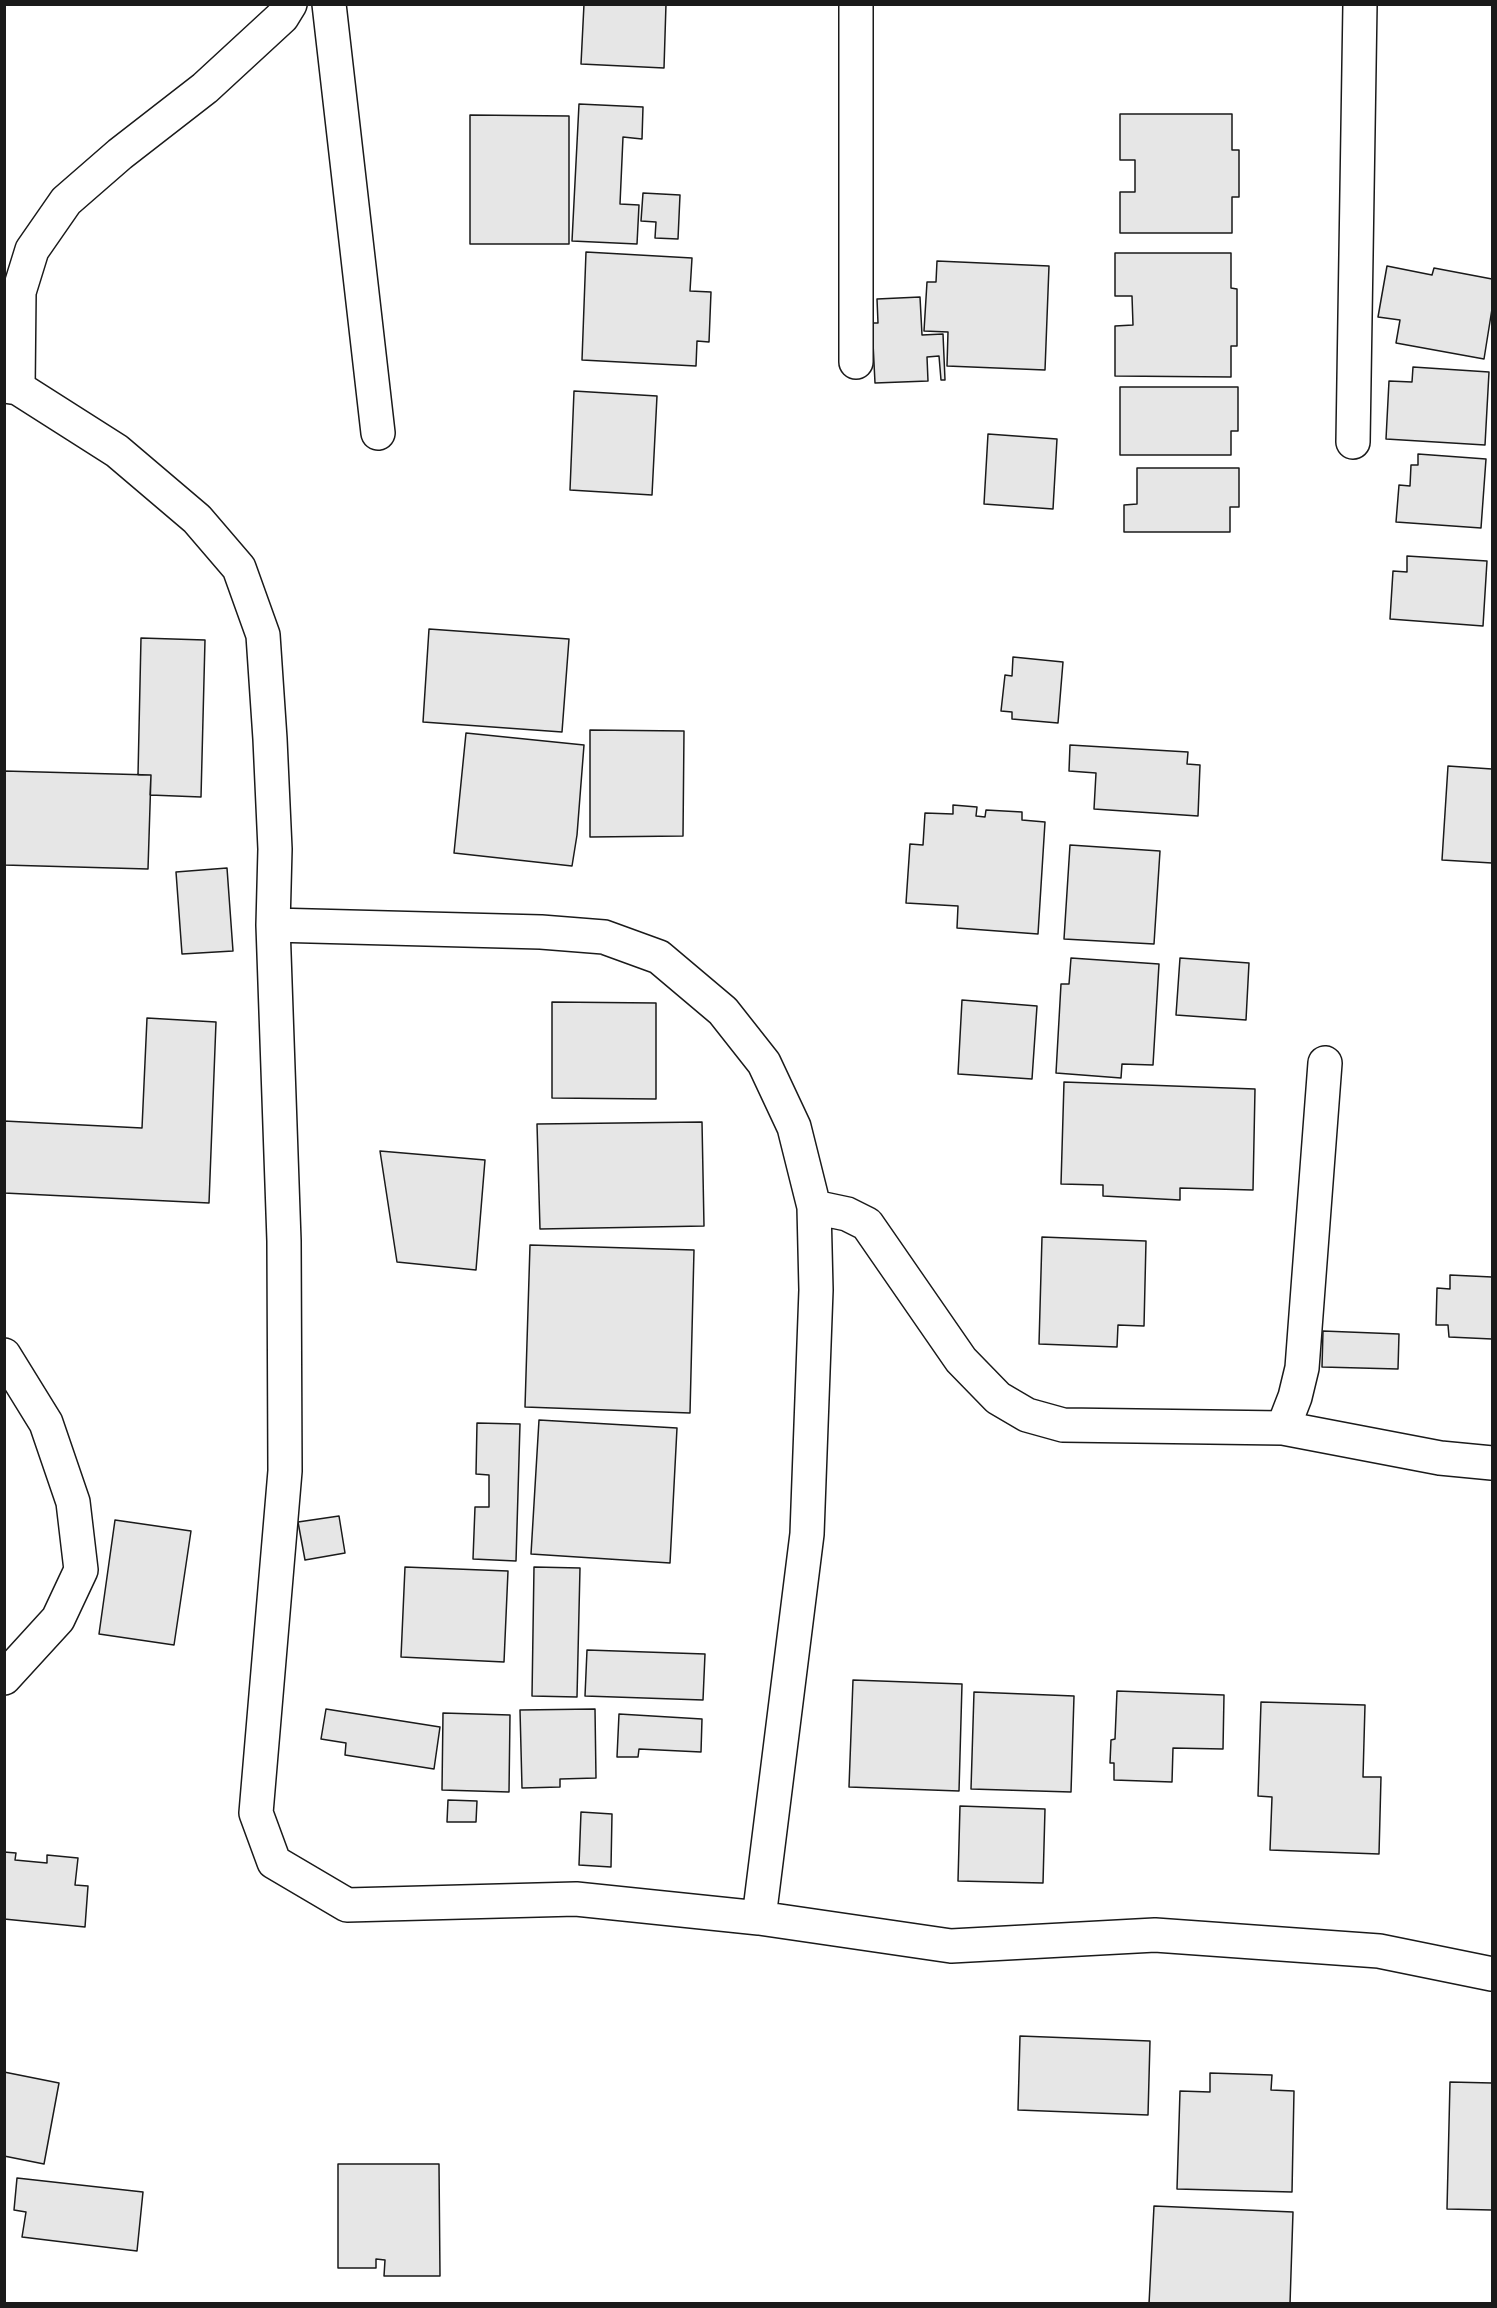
<!DOCTYPE html>
<style>
body{margin:0}
#map{position:relative;width:1497px;height:2308px;overflow:hidden;background:#fff;font-family:Bitter,serif}
canvas{display:block}
.frame{position:absolute;inset:0;border:6px solid #1a1a1a;pointer-events:none}
</style>
<div id="map">
<canvas width="1497" height="2308"></canvas>
<div class="frame"></div>
</div>
<script>
const ctx = document.querySelector('canvas').getContext('2d');
ctx.lineJoin = 'round';
function paint(path, color) { ctx.fillStyle = color; ctx.fill(path, 'evenodd'); }
function stroke(path, color, width, dash) { ctx.strokeStyle = color; ctx.lineWidth = width; ctx.lineCap = dash ? 'butt' : 'round'; ctx.setLineDash(dash || []); ctx.stroke(path); }
const building = new Path2D(`
 M584,4h82l-2,64 -83,-4z
 M579,104l64,3 -1,32 -19,-2 -3,67 19,1 -2,39 -65,-3z
 M1120,114h112v36h7v47h-7v36h-112v-41h15v-32h-15z
 M470,115l99,1v128h-99z
 M643,193l37,2 -2,44 -23,-1 1,-16 -15,-1z
 M586,252l106,6 -2,33 21,1 -2,50 -12,-1 -1,25 -114,-6z
 M1115,253h116v35l6,1v57h-6v31l-116,-1v-50l18,-1 -1,-29h-17z
 M937,261l112,5 -4,104 -98,-4 1,-34 -24,-1 3,-49h9z
 M1387,266l45,9 2,-7 58,11v30l-8,50 -88,-16 4,-23 -22,-3z
 M920,297l2,38 21,-1 2,46h-4l-2,-24 -12,1 1,24 -53,2 -3,-60h6l-1,-24z
 M1413,367l76,5 -4,73 -99,-6 3,-58 23,1z
 M1120,387h118v44h-7v24h-111z
 M574,391l83,5 -5,99 -82,-5z
 M988,434l69,5 -4,70 -69,-5z
 M1418,454l68,5 -5,69 -85,-6 3,-37 11,1 1,-21h7z
 M1137,468h102v39h-9v25h-106v-27l13,-1z
 M1407,556l80,5 -4,65 -93,-7 3,-48 14,1z
 M429,629l140,10 -7,93 -139,-10z
 M141,638l64,2 -4,157 -51,-2 1,-20h-13z
 M1013,657l50,5 -5,61 -46,-4v-7l-11,-1 4,-36 7,1z
 M590,730l94,1 -1,105 -93,1z
 M466,733l118,12 -7,90 -5,31 -118,-13z
 M1070,745l118,7 -1,12 13,1 -2,51 -104,-7 2,-36 -27,-2z
 M1448,766l44,3v94l-50,-3z
 M4,771l147,4 -3,94 -144,-4z
 M953,805l24,2 -1,9 9,1 1,-7 36,2v8l23,2 -7,112 -81,-6 1,-22 -52,-3 4,-59 13,1 2,-32 28,1z
 M1070,845l90,6 -6,93 -90,-5z
 M227,868l6,83 -51,3 -6,-82z
 M1071,958l88,6 -6,101 -31,-1 -1,14 -65,-5 5,-89h8z
 M1180,958l69,5 -3,57 -70,-5z
 M962,1000l75,6 -5,73 -74,-5z
 M552,1002l104,1v96l-104,-1z
 M147,1018l69,4 -7,181 -205,-10v-72l138,7z
 M1064,1082l191,7 -2,101 -73,-2v12l-77,-4v-11l-42,-1z
 M702,1122l2,104 -164,3 -3,-105z
 M380,1151l105,9 -9,110 -79,-8z
 M1042,1237l104,4 -2,85 -26,-1 -1,22 -78,-3z
 M530,1245l164,5 -4,163 -165,-6z
 M1450,1275l42,2v62l-43,-2 -1,-12h-12l1,-37 13,1z
 M1323,1331l76,3 -1,35 -76,-2z
 M539,1420l138,8 -7,135 -139,-9z
 M477,1423l43,1 -4,137 -43,-2 2,-52h14v-32l-13,-1z
 M339,1516l6,37 -40,7 -7,-38z
 M115,1520l76,11 -17,114 -75,-11z
 M405,1567l103,4 -4,91 -103,-5z
 M534,1567l46,1 -3,129 -45,-1z
 M587,1650l118,4 -2,46 -118,-4z
 M853,1680l109,4 -3,107 -110,-4z
 M1117,1691l107,4 -1,54 -50,-1 -1,34 -58,-2v-17h-4l1,-23 4,-1z
 M974,1692l100,4 -3,96 -100,-3z
 M1261,1702l104,3 -2,72h18l-2,77 -109,-4 2,-53 -14,-1z
 M326,1709l114,18 -6,42 -89,-14 1,-12 -25,-4z
 M595,1709l1,69 -36,1v8l-38,1 -2,-78z
 M443,1713l67,2 -1,77 -67,-2z
 M619,1714l83,5 -1,33 -62,-3 -1,8h-21z
 M448,1800l29,1 -1,21h-29z
 M960,1806l85,3 -2,74 -85,-2z
 M581,1812l31,2 -1,53 -32,-2z
 M4,1852l12,1 -1,7 32,3v-8l31,3 -3,27 13,1 -3,41 -81,-8z
 M1020,2036l130,5 -2,74 -130,-5z
 M4,2072l55,11 -15,81 -40,-8z
 M1210,2073l62,2 -1,15 23,1 -2,101 -115,-3 3,-98 30,1z
 M1450,2082l42,1v127l-45,-1z
 M338,2164h101l1,112h-56l1,-16 -9,-1v9h-38z
 M17,2178l126,14 -6,59 -115,-14 4,-25 -12,-2z
 M1154,2206l139,6 -3,92h-141z`);
const minor = new Path2D(`
 M329,4l49,429
 M856,362v-358
 M4,386l14,2 99,63 80,68 42,49 24,67 7,104 5,110 -2,76 11,316 1,230 -29,342 18,49 73,43 229,-6 183,19 192,28 204,-11 224,16 113,23
 M18,388l1,-96 13,-42 34,-49 54,-47 85,-66 77,-71 8,-13
 M1353,442l7,-438
 M273,925l268,7 63,5 55,20 64,54 41,52 30,64 20,80 2,83 -9,244 -48,384
 M814,1207l33,7 20,10 94,136 37,38 29,17 36,10 220,3 157,30 52,5
 M4,1355l42,68 27,79 8,68 -23,49 -54,59
 M1283,1428l12,-31 7,-29 23,-305`);
paint(building, '#e6e6e6');
stroke(building, '#1a1a1a', 1.5);
stroke(minor, '#1a1a1a', 36);
stroke(minor, '#fff', 33);
</script>
